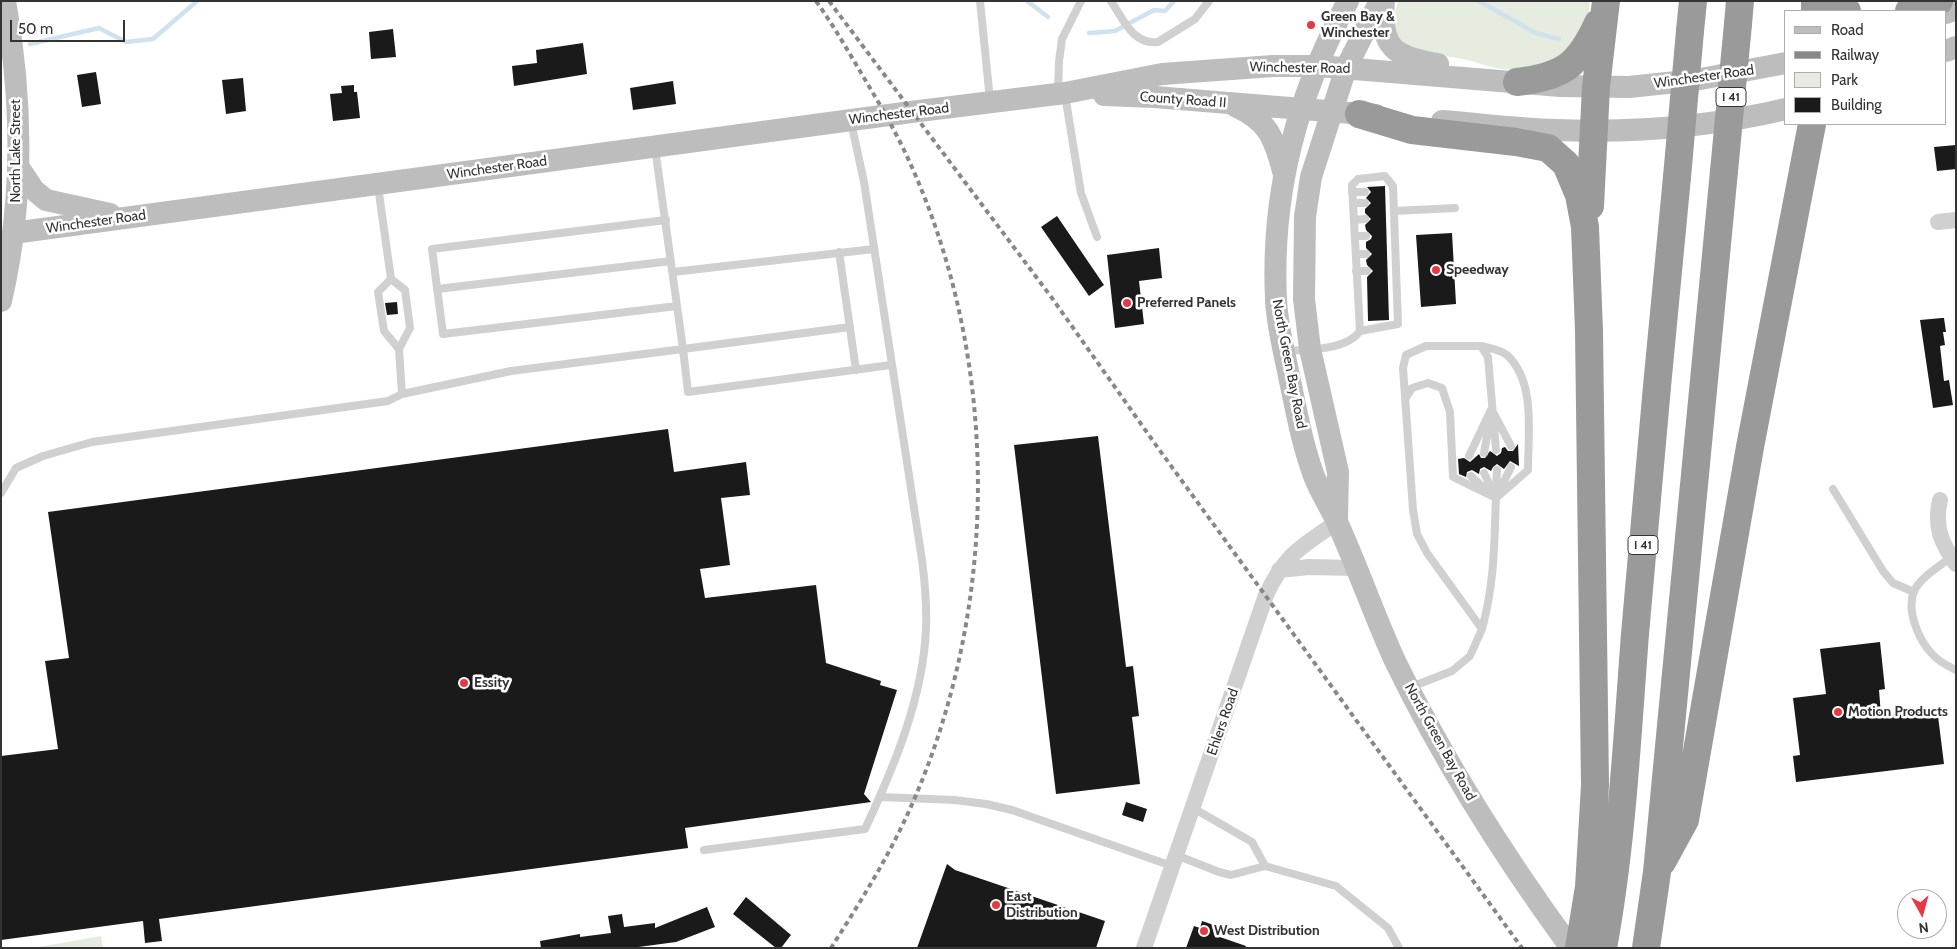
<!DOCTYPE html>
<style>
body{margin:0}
#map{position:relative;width:1957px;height:949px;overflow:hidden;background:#fff;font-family:Cabin,sans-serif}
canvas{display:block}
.frame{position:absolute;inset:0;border:2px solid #333;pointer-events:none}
.legend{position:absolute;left:1784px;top:10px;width:162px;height:115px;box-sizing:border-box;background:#fff;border:1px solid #adadad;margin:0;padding:6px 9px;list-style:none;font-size:15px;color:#333}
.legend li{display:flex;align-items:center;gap:10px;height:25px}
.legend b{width:25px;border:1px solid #adadad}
.north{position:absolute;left:1897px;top:889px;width:50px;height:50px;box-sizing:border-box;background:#fff;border:1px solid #adadad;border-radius:50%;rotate:173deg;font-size:14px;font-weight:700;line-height:20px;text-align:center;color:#333}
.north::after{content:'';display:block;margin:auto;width:18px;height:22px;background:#e63946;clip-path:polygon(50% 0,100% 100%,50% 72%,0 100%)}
.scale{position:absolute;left:10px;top:20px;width:115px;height:22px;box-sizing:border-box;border:2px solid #333;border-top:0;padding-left:6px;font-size:15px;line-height:18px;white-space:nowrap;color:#333;-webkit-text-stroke:4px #fff;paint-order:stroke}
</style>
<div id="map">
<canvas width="1957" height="949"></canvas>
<div class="frame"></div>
<ul class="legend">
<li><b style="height:6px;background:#bdbdbd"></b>Road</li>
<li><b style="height:6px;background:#888"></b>Railway</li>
<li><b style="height:14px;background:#e6ecdf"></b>Park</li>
<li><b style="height:14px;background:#1a1a1a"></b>Building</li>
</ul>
<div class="north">N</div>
<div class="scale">50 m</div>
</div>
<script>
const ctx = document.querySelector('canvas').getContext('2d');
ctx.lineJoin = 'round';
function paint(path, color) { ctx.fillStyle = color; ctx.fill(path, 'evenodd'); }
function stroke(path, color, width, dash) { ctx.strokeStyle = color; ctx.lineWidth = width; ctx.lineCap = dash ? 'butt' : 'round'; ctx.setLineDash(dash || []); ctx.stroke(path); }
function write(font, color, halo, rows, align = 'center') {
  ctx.font = font + ' Cabin,sans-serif'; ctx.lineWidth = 5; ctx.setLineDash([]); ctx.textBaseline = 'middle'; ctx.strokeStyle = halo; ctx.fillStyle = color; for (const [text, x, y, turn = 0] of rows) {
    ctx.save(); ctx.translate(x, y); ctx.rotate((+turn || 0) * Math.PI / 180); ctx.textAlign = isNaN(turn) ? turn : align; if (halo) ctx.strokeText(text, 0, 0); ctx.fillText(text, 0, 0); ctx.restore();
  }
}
const green = new Path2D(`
 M1398,1h192c-2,12 1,22 -5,33 -5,9 -22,23 -31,29 -8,5 -42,8 -52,6 -15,-2 -30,-9 -45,-11 -20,-4 -41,1 -56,-18 -10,-13 -7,-24 -3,-39z
 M101,936l2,12h-70z`);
const stream = new Path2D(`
 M1027,1l21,16
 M1479,1l57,32 23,6
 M1089,33l26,-2 39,-21 11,1 9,-10
 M30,44l69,-16 27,14 27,-3 44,-38`);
const building = new Path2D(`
 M393,29l3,28 -25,2 -2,-27z
 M583,43l4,31 -73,12 -2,-20 25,-3 -1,-13z
 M96,72l5,32 -19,3 -5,-32z
 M243,78l3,33 -20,3 -4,-34z
 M673,81l3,23 -43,6 -3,-22z
 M354,85v7h3l3,26 -27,3 -3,-27 12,-1 -1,-7z
 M1956,145v24l-19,2 -3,-24z
 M1385,186l4,134 -21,1 -1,-44 6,-6 -6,-6 -1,-5 6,-6 -6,-6v-6l5,-3 1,-3 -6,-6 -1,-5 6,-6 -6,-6v-4l6,-6 -5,-5 5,-6 -4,-5z
 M1057,216l47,69 -15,11 -48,-69z
 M1452,233l4,71 -35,3 -5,-72z
 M1159,248l3,30 -23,3 5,43 -29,4 -8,-73z
 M397,302l1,12 -11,1 -2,-12z
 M1942,318h2l2,14h-3l2,13 -5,1 4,35 5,-1 4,25 -20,3 -13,-88z
 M668,429l6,43 72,-10 4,33 -29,3 9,67 -30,4 5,29 111,-13 10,78 55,18 -1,4 17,5 -33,104 7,8 -186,26 3,20 -529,71 3,22 -17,2 -2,-22 -142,19v-184l57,-7 -13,-88 24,-3 -21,-146z
 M1098,436l28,231 7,-1 6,50 -7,1 8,67 -84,10 -42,-349z
 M1518,444l1,22 -9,-5 -6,8 -7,-5 -4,3 -2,4 -7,-4 -4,2 -1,5 -7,-4 -5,2 -1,5 -7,-3 -1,-15 6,-1 6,4 9,-8 2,4h4l5,-7 7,5 4,-3 1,-5 3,-1 3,4h5z
 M1880,642l5,47 -6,1 2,25 56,-7 7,56 -148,18 -3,-26 7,-1 -7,-57 33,-4 -6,-45z
 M1126,802l21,7 -4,13 -21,-7z
 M947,864l8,6 150,51 -9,27h-179z
 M746,897l45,38 -10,13h-5l-43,-34z
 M707,907l8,20 -39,15 -45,6h-90l-1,-7 40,-7v3l31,-4 -3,-17 14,-2 2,13 31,-4v5z
 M1202,921l15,5 -3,9 32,11 -1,2h-59l8,-22 6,2z`);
const lane = new Path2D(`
 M980,1l10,99
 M1111,1c12,18 22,44 47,41l37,-23 14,-18
 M1058,92l1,-31 3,-22 19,-38
 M1065,95l16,98 16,44
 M378,186l13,93
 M1352,192h13
 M1353,203h12
 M1394,211l61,-3
 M666,220l-234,29 11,85 234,-28
 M1354,220l11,-1
 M1355,236h11
 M839,252l17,118
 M1356,254h10
 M1356,271h11
 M673,272l201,-23
 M437,289l234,-28
 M850,327l-167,22 5,43 203,-27
 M1482,346c7,2 19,4 25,9 29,27 21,78 21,115l-32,28
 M1286,351c21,-2 60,0 74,-20l38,-7 -5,-138 -8,-10 -27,3 -6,6 8,146
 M402,394l109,-23 172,-22 -28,-201
 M1405,399l7,-11 16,-5 14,5 8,24 3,65 43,21
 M1494,414l17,32
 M1496,450l-8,-93 -7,-11h-55l-20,9 -3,13 10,142 4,24 10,19 55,76c15,-54 12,-104 15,-159
 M1484,453l6,-33
 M1469,456l22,-46
 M1484,473l10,21
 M1471,476l17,16
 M1833,489l50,82 10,12 21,9
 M1,493l15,-25 27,-12 49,-14 296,-41 14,-7 -3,-45 11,-21 -5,-38 -14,-11 -13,13 6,39 15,18
 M1498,494l13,-27
 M1951,557c-12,10 -30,20 -37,34 -8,20 5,50 19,64 6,7 15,11 23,15
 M1411,687l41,-16 18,-15 12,-27
 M880,797l75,3 31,4 26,6 160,56
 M1193,808l59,34 13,24
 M704,850l161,-21c29,-62 58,-131 61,-200 1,-23 -1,-46 -4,-69l-58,-378 -13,-60
 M1176,855l43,17 12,3 34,-9 71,20 52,42 11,20`);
const street = new Path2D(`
 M1938,222l18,-2
 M1940,500c-6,26 1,43 16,64
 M1279,570l30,-3 46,1
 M1144,948l122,-353c20,-42 35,-48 71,-73`);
const secondary = new Path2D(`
 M1348,1c-51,95 -77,191 -72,298 1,26 8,52 13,77 7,33 13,68 25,100 6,16 16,31 23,46 21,46 37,93 58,139 49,101 110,197 176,287
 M1384,1c-4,47 10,56 54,63
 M1946,13l10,-4
 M1946,51l10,-4
 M1104,95l51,2 221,18
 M1235,106c33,15 39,31 48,65
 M1442,121c38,3 76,8 114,9 78,3 154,-3 230,-21
 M18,166l16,24 12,10 64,14
 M13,233l898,-121 154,-19 97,-19 111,-8h45l242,20 69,1 66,-7 91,-17
 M1,301c23,-99 22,-200 4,-300
 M1337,518l1,-46 -28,-123 -6,-50 1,-82 6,-40 35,-109 34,-67`);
const highway = new Path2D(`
 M1838,1l9,10
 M1815,11v-10
 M1909,11l30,-10
 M1738,24l2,-23
 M1690,31l3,-30
 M1517,82c46,-5 62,-17 81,-59
 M1359,114l53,16 104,12 32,6 18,16 13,31 6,32 4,104 6,454 -6,102 -10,61
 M1590,206l6,-119 10,-86
 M1662,862l23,-42 65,-373 62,-323
 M1603,948c19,-103 24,-209 32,-314 13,-152 27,-305 42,-457
 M1646,948l11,-76 67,-701`);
const rail = new Path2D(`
 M816,1c15,21 28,43 41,65 16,27 33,55 47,84 96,201 98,448 9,652 -22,51 -52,99 -82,146
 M829,1l223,297 106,150 364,500`);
const highwayBridge = new Path2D(`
 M1724,171l14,-147
 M1677,177l13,-146`);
const markers = [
 [1311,25,5,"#e63946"],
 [1436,270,5,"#e63946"],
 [1127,303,5,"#e63946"],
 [464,683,5,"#e63946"],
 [1838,712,5,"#e63946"],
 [996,905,5,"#e63946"],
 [1204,931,5,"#e63946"]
];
const shields = [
 [1731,97,30],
 [1643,545,30]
];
const shieldNames = [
 ["I 41",1731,97],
 ["I 41",1643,545]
];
const poiNames = [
 ["Green Bay &",1321,17],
 ["Winchester",1321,33],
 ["Speedway",1446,270],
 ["Preferred Panels",1137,303],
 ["Essity",474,683],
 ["Motion Products",1848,712],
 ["East",1006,897],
 ["Distribution",1006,913],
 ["West Distribution",1214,931]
];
const streetNames = [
 ["Winchester Road",1300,68,1],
 ["Winchester Road",1704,77,-8],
 ["County Road II",1183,100,4],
 ["Winchester Road",899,114,-7],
 ["North Lake Street",16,151,-90],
 ["Winchester Road",497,168,-8],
 ["Winchester Road",96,222,-8],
 ["North Green Bay Road",1289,364,79],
 ["Ehlers Road",1223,722,-71],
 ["North Green Bay Road",1440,742,61]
];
paint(green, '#e6ecdf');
stroke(stream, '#cfe2ee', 4.5);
paint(building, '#1a1a1a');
stroke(lane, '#d0d0d0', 8);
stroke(street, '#d0d0d0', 16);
stroke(secondary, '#bdbdbd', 22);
stroke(highway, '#9a9a9a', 28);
stroke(rail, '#888', 4, [5, 4]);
stroke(highwayBridge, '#9a9a9a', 28);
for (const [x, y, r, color] of markers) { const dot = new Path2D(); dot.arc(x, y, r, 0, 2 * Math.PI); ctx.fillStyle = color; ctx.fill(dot); stroke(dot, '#fff', 2); }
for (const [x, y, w] of shields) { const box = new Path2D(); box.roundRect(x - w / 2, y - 9.5, w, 19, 4); ctx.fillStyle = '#fff'; ctx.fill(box); stroke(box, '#333', 1); }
write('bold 12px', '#333', null, shieldNames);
write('bold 14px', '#333', '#fff', poiNames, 'left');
write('14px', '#333', '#fff', streetNames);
</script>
